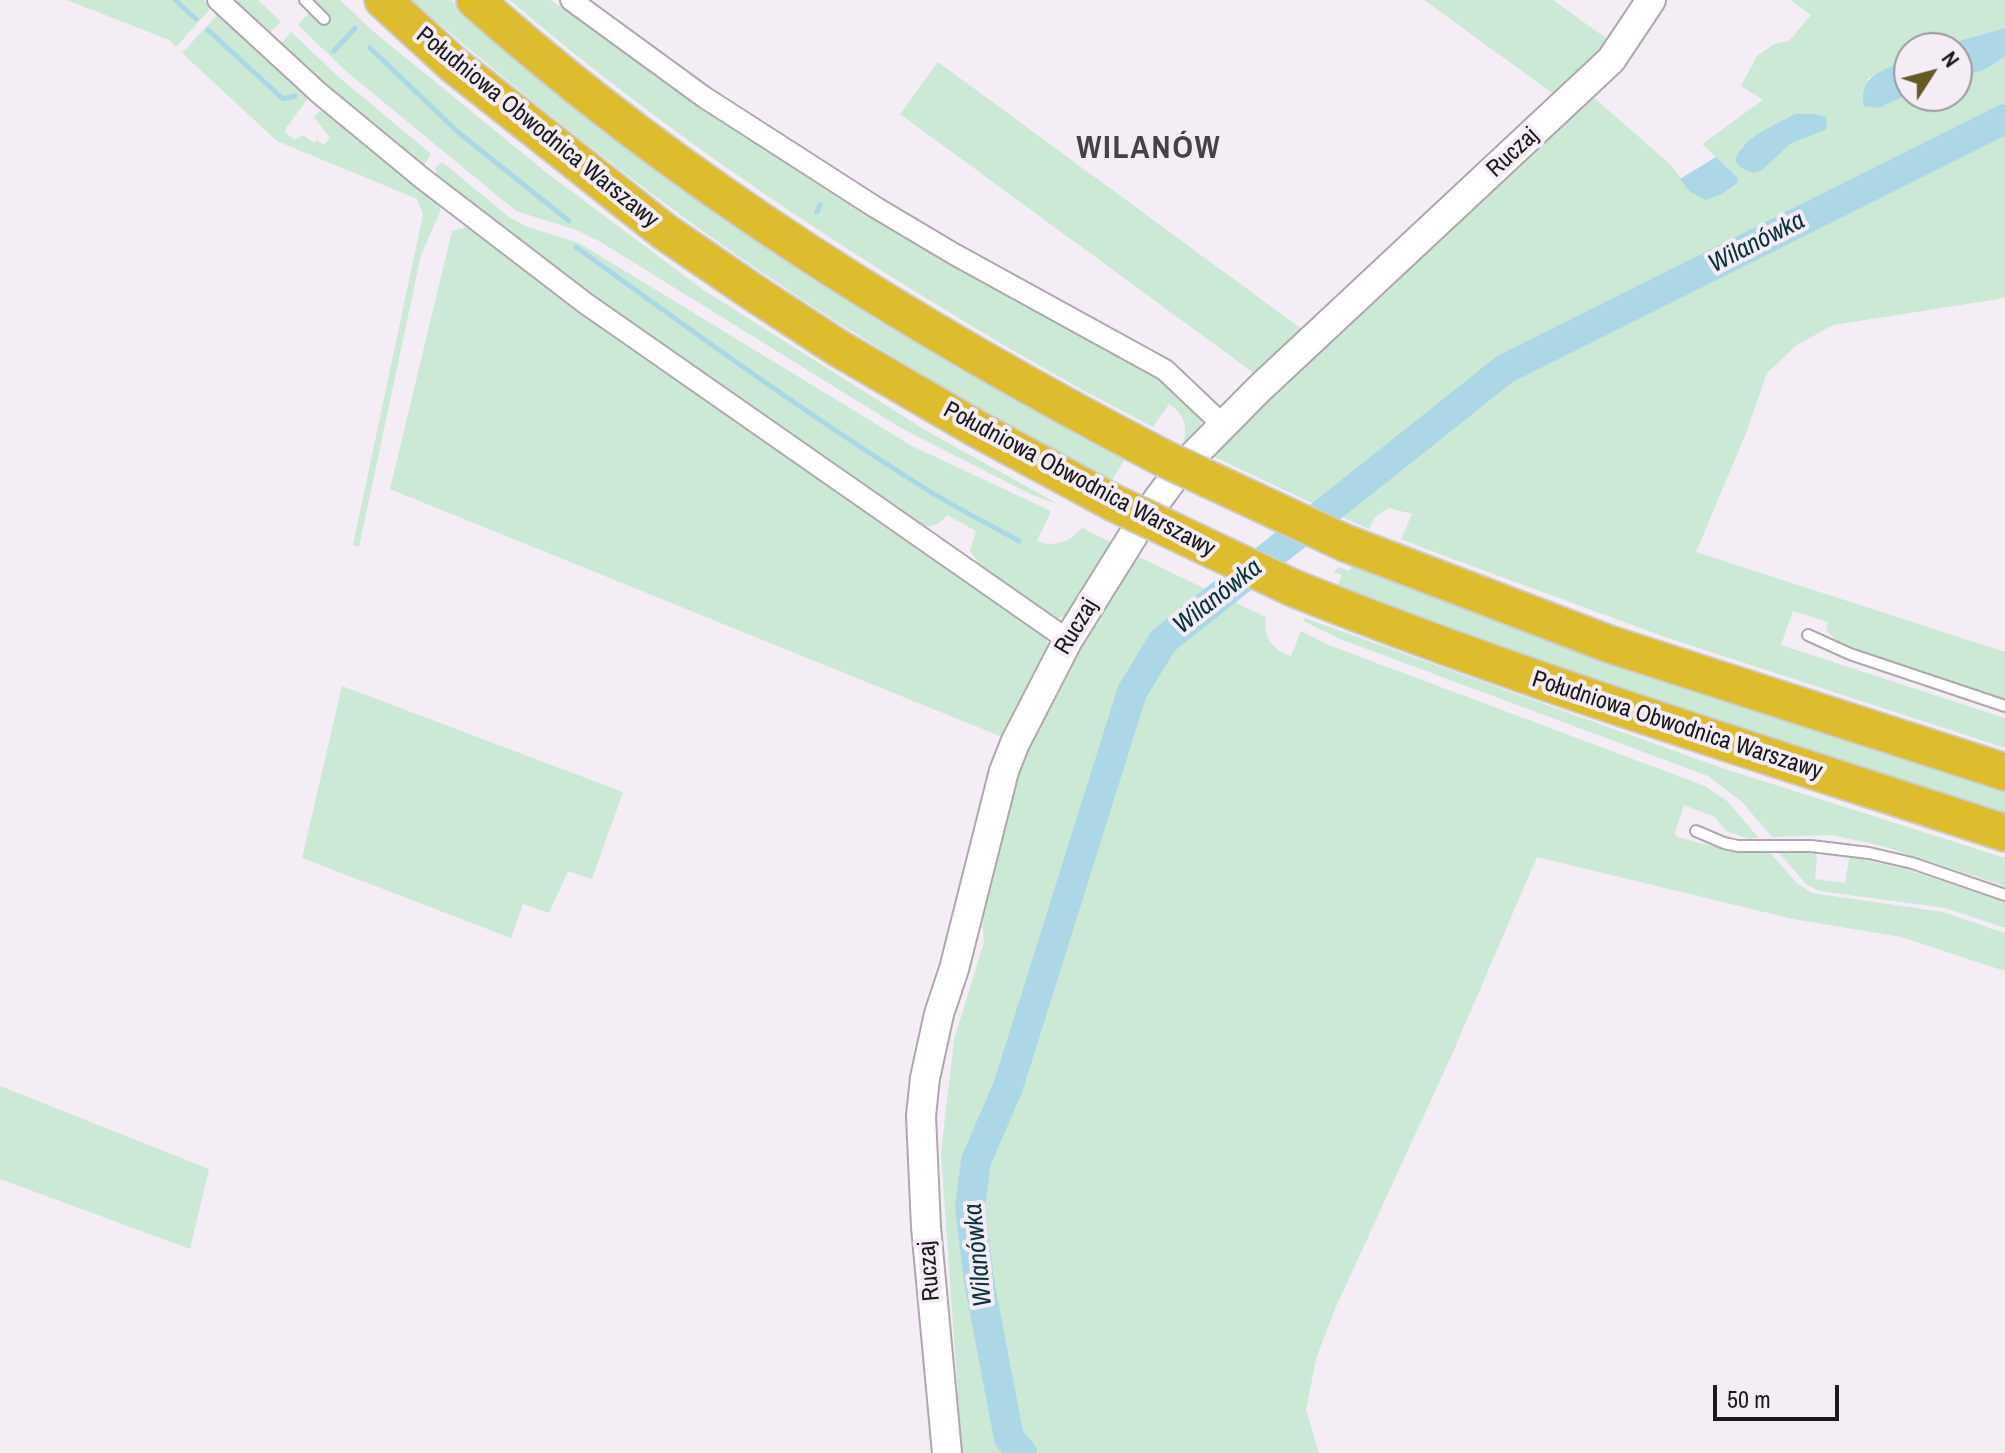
<!DOCTYPE html>
<meta charset="utf-8">
<style>
body{margin:0}
#map{position:relative;width:2005px;height:1453px;overflow:hidden;background:#f4edf5;font-family:"Archivo Narrow",sans-serif}
canvas{display:block}
.north{position:absolute;left:1893px;top:32px;width:80px;height:80px;box-sizing:border-box;background:#f4edf5;border:2px solid #9d989e;border-radius:50%;rotate:54deg;font-size:22px;font-weight:700;line-height:32px;text-align:center;color:#1b181b}
.north::after{content:'';display:block;margin:auto;width:28px;height:36px;background:#655926;clip-path:polygon(50% 0,100% 100%,50% 72%,0 100%)}
.scale{position:absolute;left:1713px;top:1385px;width:126px;height:36px;box-sizing:border-box;border:4px solid #1b181b;border-top:0;padding-left:10px;font-size:24px;line-height:28px;white-space:nowrap;color:#1b181b;-webkit-text-stroke:6px #f4edf5;paint-order:stroke}
</style>
<div id="map">
<canvas width="2005" height="1453"></canvas>
<div class="north">N</div>
<div class="scale">50 m</div>
</div>
<script>
const ctx = document.querySelector('canvas').getContext('2d');
ctx.lineJoin = 'round';
function paint(path, color) { ctx.fillStyle = color; ctx.fill(path, 'evenodd'); }
function stroke(path, color, width, dash) { ctx.strokeStyle = color; ctx.lineWidth = width; ctx.lineCap = dash ? 'butt' : 'round'; ctx.setLineDash(dash || []); ctx.stroke(path); }
function write(font, color, halo, rows, align = 'center') {
  ctx.font = font + ' "Archivo Narrow",sans-serif'; ctx.lineWidth = 8; ctx.setLineDash([]); ctx.textBaseline = 'middle'; ctx.strokeStyle = halo; ctx.fillStyle = color; for (const [text, x, y, turn = 0] of rows) {
    ctx.save(); ctx.translate(x, y); ctx.rotate((+turn || 0) * Math.PI / 180); ctx.textAlign = isNaN(turn) ? turn : align; if (halo) ctx.strokeText(text, 0, 0); ctx.fillText(text, 0, 0); ctx.restore();
  }
}
const green = new Path2D(`
 M67,0h137l6,9 -34,38 -7,-7z
 M224,0h34l23,22 -15,14z
 M313,0h27l34,32 173,141 158,118 220,139 133,74 -26,-9 -131,-67 -302,-187 -23,-11 -60,-19 -169,-139 -49,-47 13,-14 11,10 5,-6z
 M411,0h40l85,74 415,286 174,99 -14,23c-79,-45 -160,-89 -237,-137 -165,-101 -316,-220 -463,-345z
 M510,0h41l105,76 83,55 418,243 44,43 -1,14 -11,14 -6,-3c6,-16 0,-29 -14,-38l-16,23c-93,-47 -181,-100 -269,-155 -131,-83 -257,-171 -374,-272z
 M1424,0h129l57,41 -55,54z
 M1790,0h215v28l-71,20h-25v11l-42,20 12,29 30,-14 48,2v-19l27,-7 21,-13v241l-172,27 -36,20 -30,28 -21,60 -50,119 309,100v47l-152,-50 -13,-5 -14,-14 2,-8 -35,-11 -12,34 224,73v30l-340,-111 -234,-86 -30,-12 11,-25 -23,-6 -14,9 -6,12 -36,-16 58,-48 -10,-5 -65,45 -112,-53 387,-357 81,71 18,26 32,2 15,-9 1,-7 -36,-34 61,-44 -22,-14 16,-30 17,-12 15,-3 22,-26zM1795,114h20l11,15 -36,15 -51,5 28,-20z
 M219,13l90,84 -23,31 -1,4 9,8 9,-5 11,8 3,-3 7,5 6,-7 -16,-21 6,-6 6,1 106,83 8,10v7l-19,43 -62,292 -6,-2 70,-331 -6,-15 -140,-58 -95,-88z
 M291,32l50,47 90,75 -9,14 -105,-80 -38,-42z
 M938,62l365,268 -48,44 -355,-260z
 M442,162l67,55 16,9 54,17 333,203 139,65 -14,30c19,7 32,1 45,-13l36,18 -44,67 -18,6 -7,-3 -65,-45 -14,-20 6,-20 -29,-16c-9,11 -14,12 -28,11l-263,-180 -221,-167 2,-4 -2,-7z
 M470,227l569,402 7,8 3,13 -42,89 -617,-250 62,-258z
 M1131,553l83,40c-26,19 -54,39 -72,66 -21,30 -42,103 -50,139l13,5c14,-44 27,-112 57,-146 19,-21 44,-39 66,-58l38,18c-3,20 5,32 25,39l10,-25 30,15 374,140 22,15 31,36 -9,2 -23,-8 -11,-14 -31,-12 -9,28 2,4 46,12 46,3 29,32 14,9 131,19 62,21v38l-104,-34 -108,-18 -256,-62 -84,195 -118,257 -19,50 -10,51 13,43h-357l-21,-300 13,-113 30,-98 -3,-35 36,-139 55,-123z
 M1354,563l257,99 394,129v28c-223,-74 -451,-141 -667,-234l4,-10 -9,-3 6,-5 10,4z
 M1305,618l417,150 283,90v28l-123,-40 -50,-11 -60,2 -30,-35 -34,-26 -368,-137 -37,-18z
 M342,686l281,106 -31,87 -24,-8 -19,42 -26,-9 -12,34 -209,-80z
 M1778,852l37,1 2,4 -2,22 30,4 4,-24 3,-2 53,12 100,32v27l-60,-20 -126,-17 -13,-7z
 M0,1086l209,83 -19,80 -190,-70z`);
const water = new Path2D(`
 M2005,28v29l-21,13 -27,7v-29h-23z
 M1909,59v35l-30,14 -15,-2c-6,-32 20,-35 45,-47z
 M1795,114h20l11,3 1,12 -37,15 -28,26 -8,3 -13,-5 -6,-8c8,-23 40,-35 60,-46z
 M1716,157l22,21 -1,6 -15,10 -16,6 -16,-8 -10,-13z`);
const stream = new Path2D(`
 M175,0l21,19
 M208,30l75,69 12,-3
 M370,48l89,85 110,88
 M334,51l21,-23
 M817,212l3,-7
 M576,247c112,81 224,163 342,237 32,21 67,38 101,57`);
const river = new Path2D(`
 M1022,1453l-13,-15 -30,-157 -9,-74 6,-46 32,-74 124,-395 31,-51 342,-272 500,-250`);
const lane = new Path2D(`
 M305,0l19,19
 M1808,635l42,19 155,52
 M1696,831l28,12 14,3h73l58,7 43,10 93,32`);
const street = new Path2D(`
 M218,0l101,93 103,85 163,125 483,337
 M571,0l133,97 171,110 79,47 211,116 57,54`);
const secondary = new Path2D(`
 M947,1453l-21,-226 -5,-111 4,-38 14,-64 15,-45 50,-198 11,-28 53,-103 76,-122 37,-50 78,-79 352,-329 40,-60`);
const highway = new Path2D(`
 M383,0l71,65 211,167 89,61 84,55 139,81 135,73
 M475,0c206,184 444,331 688,458
 M1345,543l264,101 396,128
 M1293,588c233,94 474,167 712,245`);
const highwayBridge = new Path2D(`
 M1163,458l182,85
 M1112,502l181,86`);
const streetNames = [
 ["Południowa Obwodnica Warszawy",537,128,39],
 ["Ruczaj",1513,153,-43],
 ["Południowa Obwodnica Warszawy",1079,480,28],
 ["Ruczaj",1077,627,-59],
 ["Południowa Obwodnica Warszawy",1677,726,18],
 ["Ruczaj",930,1271,-95]
];
const waterNames = [
 ["Wilanówka",1757,243,-27],
 ["Wilanówka",1218,597,-38],
 ["Wilanówka",979,1255,-96]
];
const districtNames = [
 ["WILANÓW",1149,149]
];
paint(green, '#cbe9d5');
paint(water, '#abd7e7');
stroke(stream, '#abd7e7', 5);
stroke(river, '#abd7e7', 30);
stroke(lane, '#aea7af', 14);
stroke(street, '#aea7af', 24);
stroke(secondary, '#aea7af', 32);
stroke(highway, '#cdcccd', 40);
stroke(lane, '#fff', 10);
stroke(street, '#fff', 20);
stroke(secondary, '#fff', 28);
stroke(highway, '#ddbc2d', 36);
stroke(highwayBridge, '#cdcccd', 40, []);
stroke(highwayBridge, '#ddbc2d', 36);
write('24px', '#1b181b', '#f4edf5', streetNames);
write('italic 26px', '#08323d', '#f4edf5', waterNames);
ctx.letterSpacing = '2px';
write('bold 32px', '#464148', '#f4edf5', districtNames);
ctx.letterSpacing = '0px';
</script>
